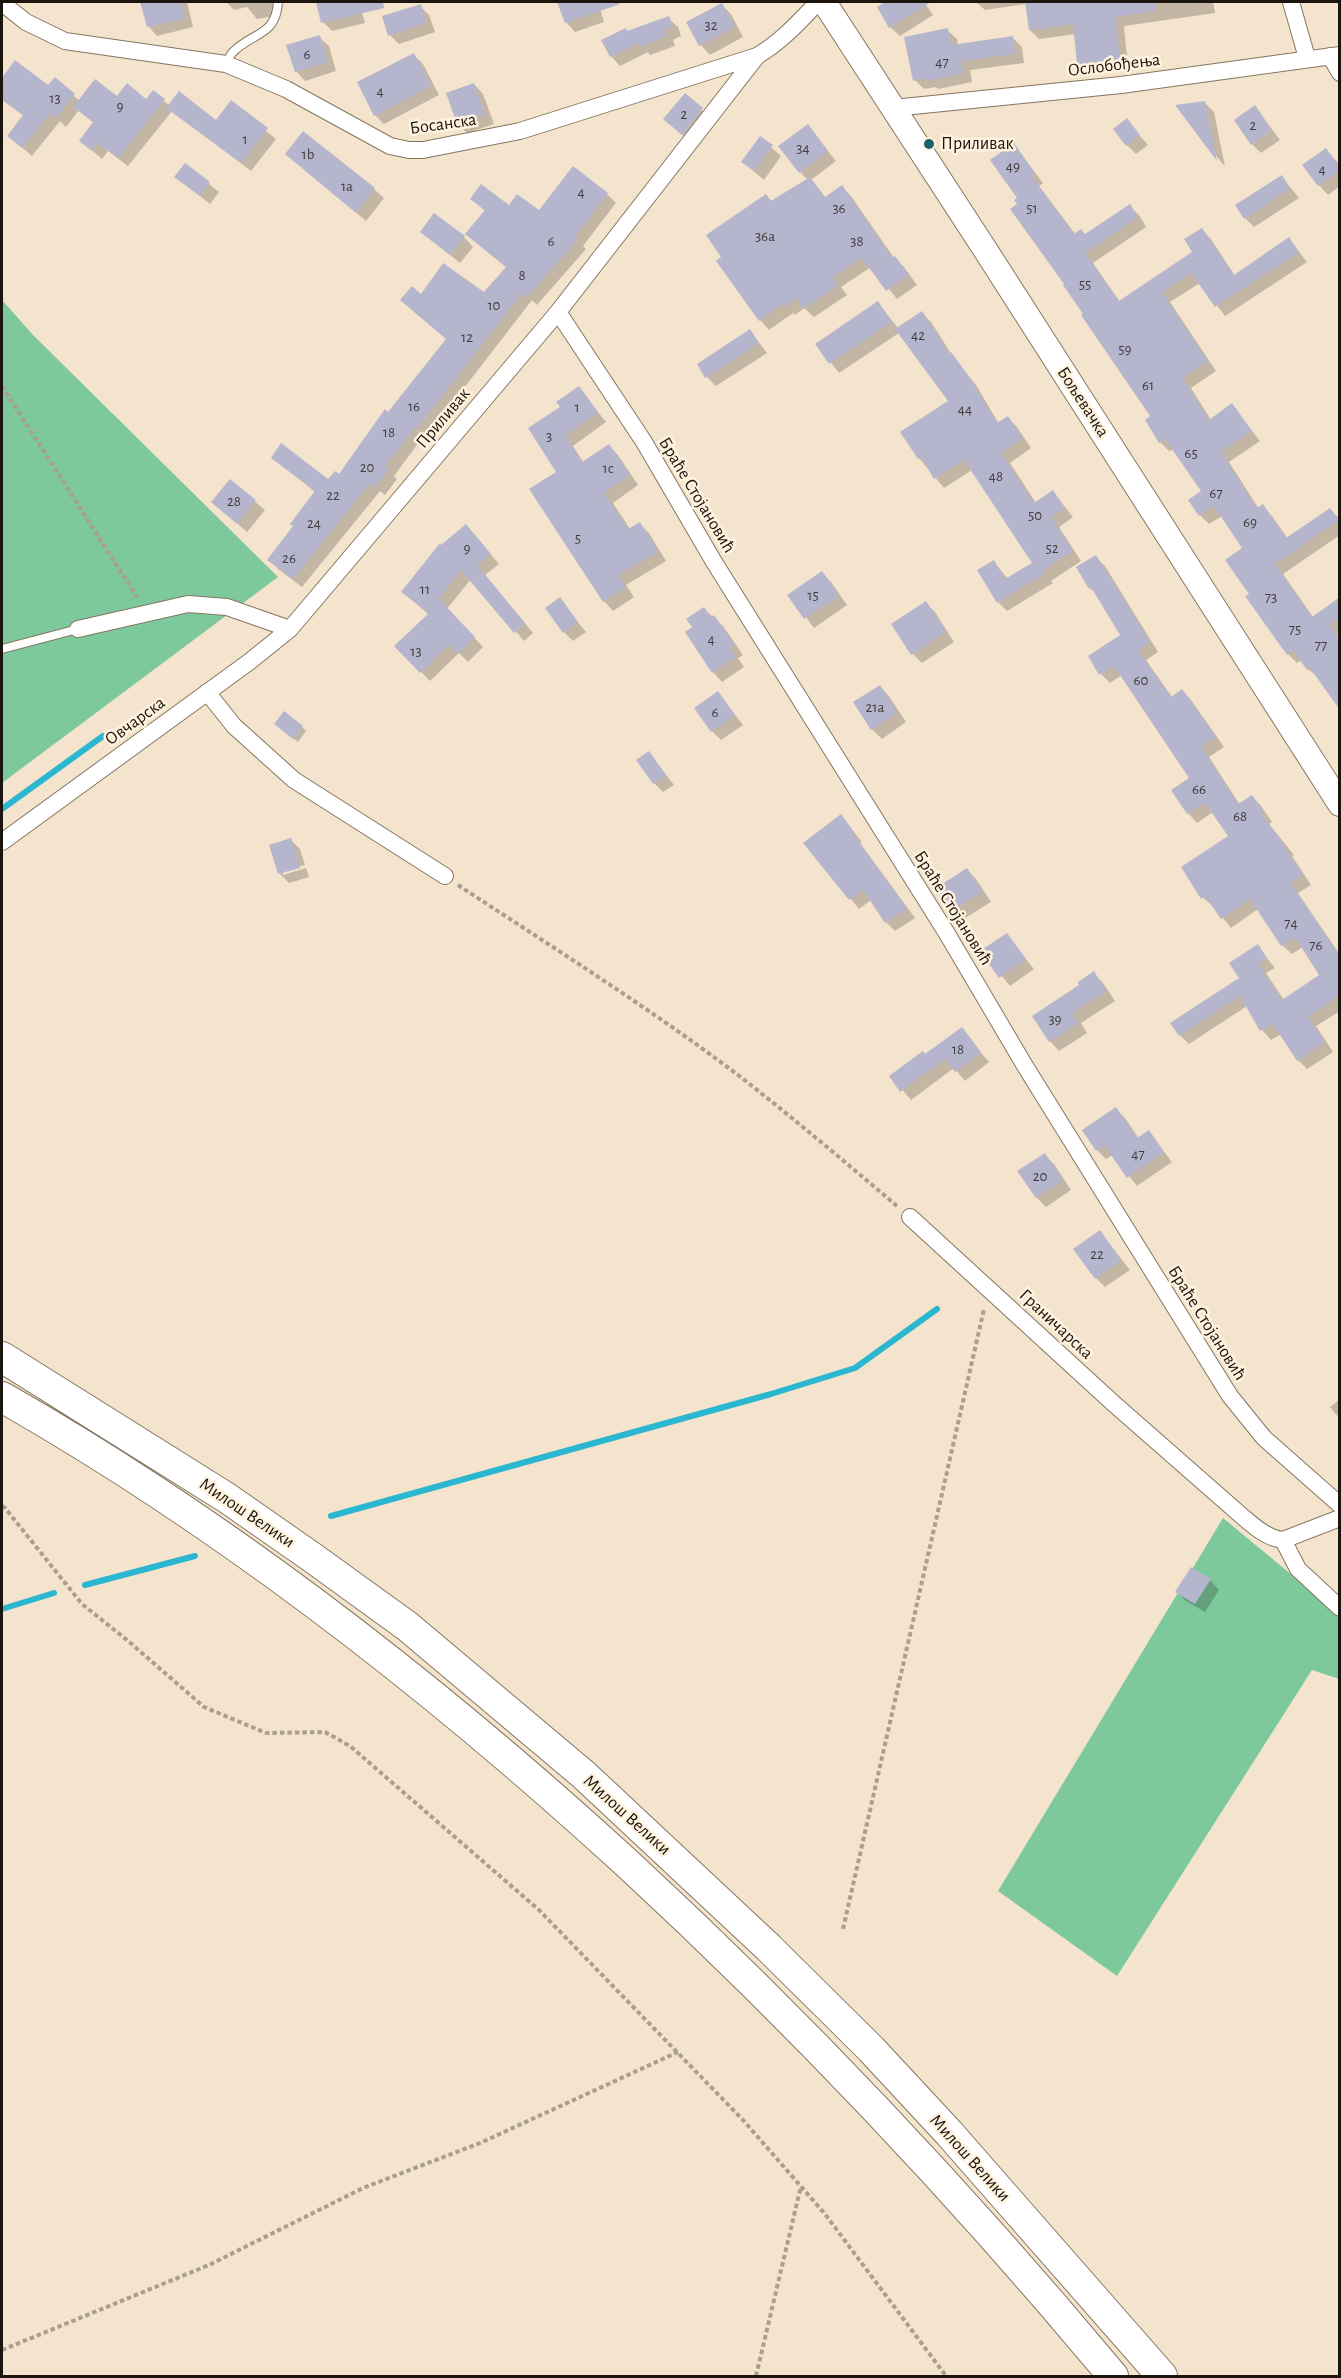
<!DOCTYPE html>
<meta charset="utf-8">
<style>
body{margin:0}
#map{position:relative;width:1341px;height:2378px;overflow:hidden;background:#f4e4cd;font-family:"Alegreya Sans",sans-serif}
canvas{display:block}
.frame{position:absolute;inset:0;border:3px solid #1b150d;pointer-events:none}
</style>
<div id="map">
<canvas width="1341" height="2378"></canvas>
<div class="frame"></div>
</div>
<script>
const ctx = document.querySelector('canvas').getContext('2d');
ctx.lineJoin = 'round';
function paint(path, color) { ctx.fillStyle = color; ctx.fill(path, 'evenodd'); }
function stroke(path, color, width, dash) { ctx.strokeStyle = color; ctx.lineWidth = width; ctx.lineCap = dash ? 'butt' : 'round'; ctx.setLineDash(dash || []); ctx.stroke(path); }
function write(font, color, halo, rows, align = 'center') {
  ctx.font = font + ' "Alegreya Sans",sans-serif'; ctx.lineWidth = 5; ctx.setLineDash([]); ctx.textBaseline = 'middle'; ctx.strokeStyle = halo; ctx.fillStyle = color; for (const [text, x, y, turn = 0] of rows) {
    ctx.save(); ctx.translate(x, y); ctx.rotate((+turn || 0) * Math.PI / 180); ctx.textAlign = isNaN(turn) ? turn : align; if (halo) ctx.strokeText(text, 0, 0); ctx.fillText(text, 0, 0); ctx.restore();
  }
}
const green = new Path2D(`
 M2,300l31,35 245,242 -276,206z
 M1223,1518l116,96v65l-27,-9 -195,306 -119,-85z`);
const shadow = new Path2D(`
 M142,2h45l6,25 -36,9 -9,-10z
 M226,2h46l3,14 -18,3 -10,-12 -13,3z
 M318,2h41l6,21 -33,8 -9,-9z
 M559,2h39l6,20 -29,10 -9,-10z
 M888,2h36l9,13 -33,21 -10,-9 -11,-20z
 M976,2h237l2,11 -91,13 4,43 -40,4 -9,-9 -3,-30 -37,5 -9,-9 -4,-26 -41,6z
 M722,5l9,9 12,23 -33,18 -9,-10 -13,-23z
 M420,6l9,9 6,17 -36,12 -9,-9z
 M668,18l10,9 3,9 -8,4 2,6 -25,9 -2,-3 -28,14 -9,-10 17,-24z
 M947,30l10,9 1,7 54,-9 10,10 2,16 -54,7 2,12 -34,7 -2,-2 -12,2 -9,-9z
 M319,37l10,9 7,25 -31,10 -9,-10z
 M413,54l10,10 16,31 -55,29 -9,-9z
 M2,77l47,10 6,-7 25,21 37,-3 29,3 7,-9 17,14 46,16 15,-19 45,36 -25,32 -79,-60 -44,55 -20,-15 -6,8 -21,-18 13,-18 -15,-13 -13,17 -6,-6 -28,35 -23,-20 15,-20 -22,-16z
 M474,84l9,10 11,30 -27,9 -9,-9z
 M685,95l26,24 -19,24 -18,-15z
 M1205,103l9,9 11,55 -47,-61z
 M1255,107l25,33 -19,13 -9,-9z
 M1126,120l22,25 -12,9 -9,-9z
 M807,126l29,35 -25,19 15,18 16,-11 9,9 43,62 10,9 13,18 -20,14 -26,-32 -30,20 6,8 -33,22 -10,-9 -9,7 -2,-2 -24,17 -9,-10 -42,-59 48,-65 7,6 35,-22 -8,-8z
 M760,138l21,18 -17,24 -21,-18z
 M1014,145l29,38 -4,3 37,49 9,1 44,-30 10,9 7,12 -53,36 27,39 74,-50 8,-22 9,9 24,37 54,-37 18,23 -82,54 -25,-33 -30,19 46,69 -25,17 20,32 21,-15 28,36 -31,21 30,47 3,-3 10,10 16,23 42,-29 10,9v16l-57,39 30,43 27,-18v33l-3,2 3,4v69l-22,-30 -10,-8 -6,-9 -5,3 -9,-9 -37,-60 -7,-45 -22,-33 -13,8 -9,-9 3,-23 -29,-43 -5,2 -9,-9 -8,-25 -86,-132 -47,-81z
 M1326,150l14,15v21l-12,9 -9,-10z
 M287,154l87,35 10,9 -18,23z
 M185,165l34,27 -9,12 -34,-27z
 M1282,177l17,21 -45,29 -9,-9z
 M607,194l9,9 -33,43 3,3 -49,56 -5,-5 -105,136 -2,-2 -31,42 3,3 -12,16 -5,-4 -78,96 -24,-18 -9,-10 26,-33 21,-33 -43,-36 56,24 10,-5 109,-136 -27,-44 64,-2 22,-26 -30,-25 9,-31 -14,-13 68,13z
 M422,232l42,5 9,10 -13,16z
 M878,303l20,25 24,-15 9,9 21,33 24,30 23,39 9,-6 9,9 14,21 -21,15 26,40 17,-11 20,25 -14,10 22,34 -30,20 2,2 -46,28 -9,-9 -4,-40 14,17 26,-16 -62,-93 -28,18 -25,-30 31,-56 -51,-69 -60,40 -22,-29z
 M750,331l17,22 -51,33 -9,-9z
 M579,388l27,34 -33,24 11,17 25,-17 9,9 20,30 -25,18 17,26 10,-5 9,9 17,28 -40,24 8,12 -21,14 -9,-10 -46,-129 4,-64z
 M230,481l35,29 -18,22 -34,-30z
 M466,526l33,38 -14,11 48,58 -9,8 -53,-62 -24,30 36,38 -15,15 -9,-9 -29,28 -34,-35 33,-31 -26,-23 38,-45z
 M1095,557l10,9 53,86 -12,8 26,37 10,-7 9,10 33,47 -15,10 31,48 12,-9 9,10 11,16 -3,2 25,31 -2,1 19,29 -13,8 42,62v56l-24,15 17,26 -26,17 -9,-9 -17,-26 -10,6 -9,-10 -15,-24 -58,38 -9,-9 61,-57 16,-32 18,22 -9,5 18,27 38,-25 -19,-28 -11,7 -10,-9 -24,-36 -27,19 -18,-22 -10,-8 -20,-30 47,-32 -17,-24 -16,11 -9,-10 4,-35 -70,-103 -12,8 -9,-9 21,-38 -24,-40 -8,-8z
 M822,573l9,9 16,23 -33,23 -25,-33z
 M559,599l27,33 -13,9 -9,-9z
 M926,603l9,9 19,30 -32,21 -9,-9 -20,-30z
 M704,609l19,17 20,29 -5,3 6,9 -22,15 -9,-10 -26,-39 7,-5z
 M879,686l10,10 17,26 -24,17 -10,-10 -17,-26z
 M718,693l25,32 -22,15 -9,-9z
 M302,727l4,4 -8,11 -18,-14z
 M649,753l25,32 -11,7 -9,-9z
 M841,816l21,26 -2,1 55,75 -20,13 -9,-9 -15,-22 -12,9 -54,-66z
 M291,840l9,9 5,16 -22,6v4l23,-7 3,9 -20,6 -9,-9 -9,-28z
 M967,870l9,9 15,23 -29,18 -9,-9 -15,-23z
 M1006,935l28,34 -24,17 -28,-34z
 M1093,973l10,10 12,18 -34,22 6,10 -28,18 -9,-10 32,-56z
 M961,1029l28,33 -24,19 -11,-13 -43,32 -20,-23 35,-22z
 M1116,1109l9,9 14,21 10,-7 23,30 -35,24 -24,-31 -7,4 -9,-9z
 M1044,1155l10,9 17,26 -25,17 -9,-9z
 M1100,1232l30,38 -25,17 -9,-9z
 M1340,1399v20l-10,-12z
 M1210,1580l9,10 -14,22 -19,-11 -9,-9z`);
const stream = new Path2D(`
 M2,809l101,-73
 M331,1516l440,-122 84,-26 82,-59
 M85,1585l110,-29
 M2,1609l52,-16`);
const building = new Path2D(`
 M140,2h41l4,16 -38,9z
 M316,2h67l1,6 -63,15z
 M557,2h62l1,2 -55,19z
 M885,2h46l-42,26 -12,-21z
 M1025,2h130v9l-40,6 5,43 -43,4 -4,-40 -44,6z
 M722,3l13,24 -36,19 -13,-24z
 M421,4l5,19 -38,13 -6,-20z
 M669,16l4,10 -9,5 2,6 -26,9 -1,-3 -29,14 -9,-17 25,-12 1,3z
 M948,28l3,17 62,-9 2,18 -54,7 3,12 -37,8v-3l-14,3 -9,-44z
 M320,35l8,27 -33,10 -9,-27z
 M414,53l17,33 -57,30 -17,-34z
 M15,60l33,25 7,-8 20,17 -19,24 -6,-5 -28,35 -15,-12 16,-21 -21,-16v-21z
 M95,79l22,17 10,-13 19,16 7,-9 12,9 -46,59 -21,-15 -6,8 -13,-10 14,-19 -20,-15z
 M474,83l11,31 -28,10 -11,-31z
 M179,91l37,29 15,-20 37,28 -27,35 -75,-55z
 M685,93l18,15 -21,27 -19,-16z
 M1205,101l12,60 -42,-56z
 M1255,105l17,25 -21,15 -17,-25z
 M1127,118l13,17 -14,11 -13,-17z
 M808,124l20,27 -29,22 -21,-27z
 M303,131l72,57 -19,25 -71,-59z
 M760,136l13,9 -19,26 -13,-9z
 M1014,143l21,30 -4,3 43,58 7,-5 4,5 45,-30 8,13 -53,36 34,48 73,-49 -8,-13 18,-11 32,47 55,-38 10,15 -84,55 -24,-34 -29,19 46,69 -25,17 26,42 23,-17 20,28 -31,21 36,56 6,-4 23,34 44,-30 9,12 -64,44 37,53 28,-20v20l-11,7 11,17v69l-30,-42 -3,2 -14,-20 -6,5 -42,-59 4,-2 -24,-34 17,-12 -28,-42 -15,10 -11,-16 13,-9 -36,-52 -6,4 -14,-23 5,-4 -69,-101 2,-1 -20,-29 1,-1 -54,-75 7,-5 -3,-4 3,-2 -27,-38z
 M1326,148l14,19v4l-22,15 -16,-21z
 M185,163l25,19 -10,14 -26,-19z
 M573,166l35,27 -33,44 3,2 -51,58 -5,-4 -105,135 -2,-1 -30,39 4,3 -14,18 -5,-4 -77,96 -26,-19 26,-34 -3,-2 25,-33 -44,-33 10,-15 47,36 7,-8 4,3 46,-65 3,3 58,-73 -46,-39 12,-14 9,8 22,-31 41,29 22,-25 -41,-33 20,-24 -15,-11 11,-15 28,21 8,-11 22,16z
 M1282,175l8,13 -46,31 -9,-14z
 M810,177l15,20 17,-12 50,73 3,-2 14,19 -23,16 -24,-33 -29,19 5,9 -35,23 -7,-11 -12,9 -1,-3 -24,17 -43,-60 5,-4 -15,-22 60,-41 5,7z
 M434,213l31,23 -15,19 -30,-23z
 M878,301l14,21 -63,42 -14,-20z
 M922,311l27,43 2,-2 16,22 30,49 11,-7 15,22 -22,15 33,50 19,-13 12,18 -14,9 22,34 -30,20 1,3 -47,29 -20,-33 17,-10 11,19 27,-16 -68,-103 -30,19 -13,-22 -3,2 -18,-27 48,-31 -53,-72z
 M750,329l9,14 -54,35 -8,-14z
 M579,386l19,26 -33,24 17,26 27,-18 21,31 -26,18 24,36 12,-7 18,30 -40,23 8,12 -23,15 -74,-113 27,-17 -28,-44 32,-21 -4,-5z
 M230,479l26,21 -19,24 -26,-22z
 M466,524l25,30 -14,11 48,58 -11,10 -53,-63 -22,29 36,38 -17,17 -9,-9 -29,28 -26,-27 35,-33 -28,-21 39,-49 1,2z
 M1096,555l54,87 -12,8 33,47 11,-8 34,48 -15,10 37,57 14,-9 12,17 -3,2 24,31 -1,1 19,29 -13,8 50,73v39l-32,22 17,25 -28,19 -24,-37 -13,7 -20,-35 -61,40 -9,-13 69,-45 -10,-15 29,-19 9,14 -9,6 24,36 37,-25 -24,-38 -14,9 -31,-47 -29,20 -16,-23 -4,3 -20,-32 47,-31 -23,-33 -18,11 -16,-24 18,-12 -75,-112 -15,9 -11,-19 32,-21 -29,-48 -2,2 -13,-22z
 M822,571l17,25 -35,23 -17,-24z
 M560,597l18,25 -15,11 -18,-25z
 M926,601l20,31 -35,23 -20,-31z
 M704,607l7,10 3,-2 21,30 -5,3 6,9 -24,16 -27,-41 7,-5 -6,-8z
 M880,685l18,28 -27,17 -18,-28z
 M718,691l17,24 -24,17 -17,-24z
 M284,711l19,15 -10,13 -19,-15z
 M649,751l17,24 -13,9 -17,-24z
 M841,814l13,18 -2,1 55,75 -22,15 -22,-33 -14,10 -46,-57z
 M291,838l9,30 -22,6 -9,-29z
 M967,868l15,24 -31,20 -15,-24z
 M1007,933l19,26 -27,19 -19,-27z
 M1094,971l12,20 -34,22 7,10 -30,19 -17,-26 47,-31 -1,-3z
 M962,1027l19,25 -26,20 -10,-13 -45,33 -11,-16 34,-25 2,3z
 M1116,1107l21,31 12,-8 15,22 -37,26 -23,-33 -8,6 -14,-21z
 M1045,1153l18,27 -27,18 -19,-27z
 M1100,1230l21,30 -26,19 -22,-30z
 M1191,1567l20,12 -16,25 -20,-12z`);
const path = new Path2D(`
 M2,386l135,211
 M458,885c94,62 190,122 280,190 54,42 107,87 159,131
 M2,1506l3,2 77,96 45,36 77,67 62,26 59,-1 25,14 189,164 204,210 82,94 121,162
 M843,1929l141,-620
 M2,2350l207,-85 154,-77 117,-45 198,-91
 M756,2376l45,-190`);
const service = new Path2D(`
 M226,64c2,-4 4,-9 7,-12 20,-20 43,-16 45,-50
 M2,649l76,-20`);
const minor = new Path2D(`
 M1291,2l16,56
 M2,3l24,19 39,19 161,23 60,25 104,57 19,4h14l97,-19 237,-75c24,-14 42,-34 61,-54
 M1330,56l10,17
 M893,108l228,-23 219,-30
 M558,312l86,130 70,120 232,370 79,134 205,330 34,42 76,67
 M78,629l110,-25 39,3 63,22
 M207,692l27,34 60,54 151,96
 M2,842l247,-180 41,-33 268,-317 199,-256
 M910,1217l203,186 130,114c12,10 24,21 40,23
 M1283,1540l15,29 42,39
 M1283,1540l57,-22`);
const secondary = new Path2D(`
 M824,2l164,252 352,550`);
const motorway = new Path2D(`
 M2,1357l225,141 86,60 94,68 177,149 185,173 102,101 78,84 213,243
 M2,1397c228,130 435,292 628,469 173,160 333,330 483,510`);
const markers = [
 [929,144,6,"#146469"]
];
const numberNames = [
 ["32",711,25],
 ["6",307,54],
 ["47",942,62],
 ["4",380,91],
 ["13",55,98],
 ["9",120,106],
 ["2",684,114],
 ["2",1253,125],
 ["1",245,139],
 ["34",803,148],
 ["1b",308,154],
 ["49",1013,166],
 ["4",1322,169],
 ["1a",347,186],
 ["4",581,192],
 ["36",839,208],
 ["51",1032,208],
 ["36a",765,236],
 ["6",551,241],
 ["38",857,241],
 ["8",522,275],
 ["55",1085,284],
 ["10",494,305],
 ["42",918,335],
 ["12",467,337],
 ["59",1125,349],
 ["61",1148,385],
 ["16",414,406],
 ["1",577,407],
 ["44",965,409],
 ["18",389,432],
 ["3",549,436],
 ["65",1191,453],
 ["20",367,467],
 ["1c",608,468],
 ["48",996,476],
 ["67",1216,493],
 ["22",333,495],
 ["28",234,501],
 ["50",1035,515],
 ["69",1250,522],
 ["24",314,523],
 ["5",578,538],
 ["9",467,548],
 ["52",1052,548],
 ["26",289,558],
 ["11",425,589],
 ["15",813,595],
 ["73",1271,597],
 ["75",1295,629],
 ["4",711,639],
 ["77",1321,645],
 ["13",416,651],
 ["60",1141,680],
 ["21a",875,707],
 ["6",715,712],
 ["66",1199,789],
 ["68",1240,816],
 ["74",1291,923],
 ["76",1316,945],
 ["39",1055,1019],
 ["18",958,1049],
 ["47",1138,1154],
 ["20",1040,1176],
 ["22",1097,1254]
];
const streetNames = [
 ["Ослобођења",1114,65,-7],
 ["Босанска",443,124,-8],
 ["Бољевачка",1083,402,57],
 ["Приливак",443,418,-50],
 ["Браће Стојановић",697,495,59],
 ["Овчарска",135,721,-36],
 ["Браће Стојановић",953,908,58],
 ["Браће Стојановић",1207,1323,58],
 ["Граничарска",1056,1324,43],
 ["Милош Велики",247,1513,34],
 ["Милош Велики",627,1815,42],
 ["Милош Велики",970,2158,48]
];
const poiNames = [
 ["Приливак",941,144]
];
paint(green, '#7dc99c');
paint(shadow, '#0003');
stroke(stream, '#2cb7d0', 6);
paint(building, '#b5b5ce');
stroke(service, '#847661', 10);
stroke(minor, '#847661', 18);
stroke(secondary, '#847661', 26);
stroke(motorway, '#847661', 32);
stroke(path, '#aa9e8c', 4, [4.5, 3]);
stroke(service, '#fff', 8);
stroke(minor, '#fff', 16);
stroke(secondary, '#fff', 24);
stroke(motorway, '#fff', 30);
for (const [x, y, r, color] of markers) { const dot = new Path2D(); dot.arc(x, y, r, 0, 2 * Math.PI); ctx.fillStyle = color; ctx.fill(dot); stroke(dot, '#fff2df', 2); }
write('15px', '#423d3d', null, numberNames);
write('18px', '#1b150d', '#fff2df', streetNames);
write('18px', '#1b150d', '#fff2df', poiNames, 'left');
</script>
